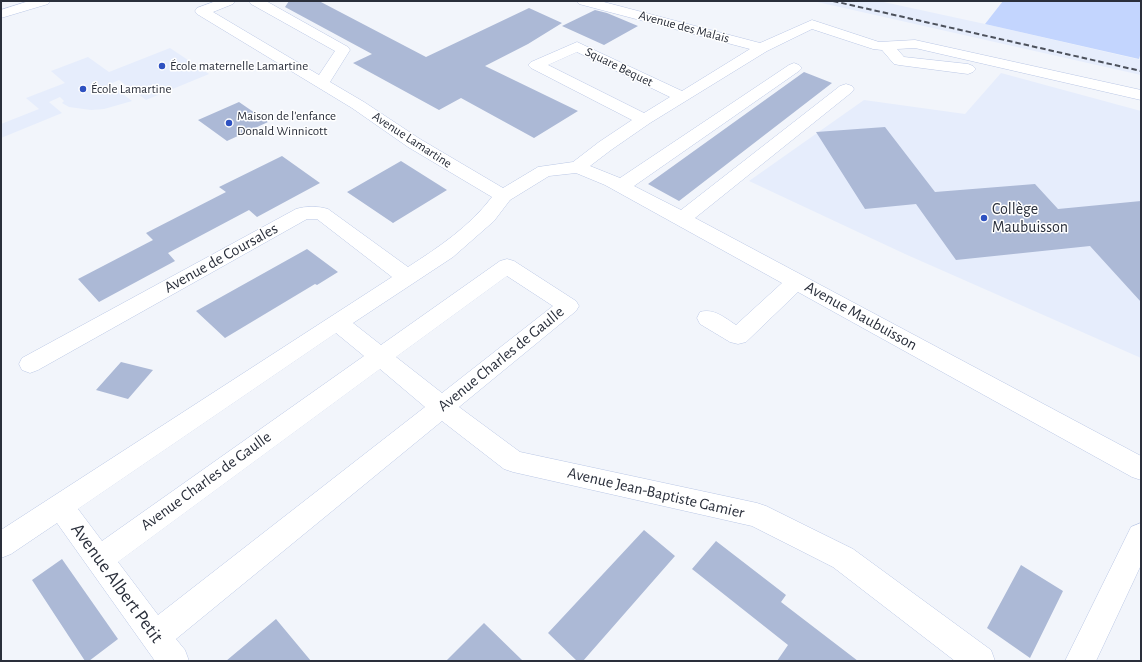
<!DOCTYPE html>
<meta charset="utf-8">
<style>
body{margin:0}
#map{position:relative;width:1142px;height:662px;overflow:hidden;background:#f2f5fb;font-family:"Alegreya Sans",sans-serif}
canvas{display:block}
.frame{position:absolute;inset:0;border:2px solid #2a2f3b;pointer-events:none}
</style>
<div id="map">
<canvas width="1142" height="662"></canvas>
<div class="frame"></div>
</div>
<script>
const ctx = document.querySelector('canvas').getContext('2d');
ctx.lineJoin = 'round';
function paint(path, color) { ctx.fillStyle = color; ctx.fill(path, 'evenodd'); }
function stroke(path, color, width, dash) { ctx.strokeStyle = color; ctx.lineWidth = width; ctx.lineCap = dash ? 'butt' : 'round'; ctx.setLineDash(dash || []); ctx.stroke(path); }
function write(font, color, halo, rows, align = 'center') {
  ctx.font = font + ' "Alegreya Sans",sans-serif'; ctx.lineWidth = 3; ctx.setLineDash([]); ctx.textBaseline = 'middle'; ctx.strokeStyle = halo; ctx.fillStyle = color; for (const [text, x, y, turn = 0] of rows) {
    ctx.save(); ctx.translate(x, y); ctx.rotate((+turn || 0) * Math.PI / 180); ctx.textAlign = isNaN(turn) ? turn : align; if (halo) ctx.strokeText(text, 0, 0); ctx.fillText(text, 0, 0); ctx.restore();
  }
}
const built = new Path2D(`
 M813,1h66l106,23 156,36v15z
 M170,48l39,26 -63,26 -27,-20 -9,4 22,17 -28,8 -13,1 -22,-3 -7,-4 2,-2 -4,-4 -11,5 13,11 -61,25v-14l38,-15 -13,-11 39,-15 -14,-12 37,-14 21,15z
 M1001,73l140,38v247l-236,-104 -156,-73 115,-81 101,14z`);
const green = new Path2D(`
 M1003,1h138v51l-2,7 -154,-35z`);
const building = new Path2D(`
 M289,1h30l107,56 103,-49 33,15 -34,21 -43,22 93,45 -44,27 -73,-40 -22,12 -86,-47 19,-9 -87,-47z
 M595,10l12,3 31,13 -34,19 -42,-19z
 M804,72l28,11 -153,118 -31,-17z
 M239,102l29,20 -41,19 -29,-21z
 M885,127l50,65 100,-8 23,25 83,-8v101l-51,-56 -134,14 -40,-56 -51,5 -49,-77z
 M282,156l38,27 -63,34 -8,-7 -81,43 7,8 -76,41 -21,-23 75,-39 -7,-7 80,-41 -7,-5z
 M401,161l46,29 -54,33 -46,-31z
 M307,249l31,23 -21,13 -2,-1 -90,54 -29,-27z
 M121,362l32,8 -25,29 -32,-9z
 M644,530l31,26 -92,105h-6l-29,-28z
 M716,541l70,54 -5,7 77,59h-81l11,-16 -96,-76z
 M62,559l56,80 -29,22h-4l-53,-81z
 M1021,565l42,26 -33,67 -43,-30z
 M276,619l35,42h-85z
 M484,623l39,38h-77z`);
const minor = new Path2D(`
 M29,1h21l-2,3 -47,14v-8z
 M216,1h19l-2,3 -20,8 106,63 16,-24 -84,-47 -2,-3h17l82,46 2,3 -20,32 34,20 56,37 83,49 35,-21 35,-5 26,-20 33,-22 -101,-52 -3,-3 3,-3 46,-20 105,49 68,-42 -171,-45 -2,-3h23l160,42 52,-23 67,22 36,-2 226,50v10l-226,-52 -18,1 7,8 64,7 5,2 3,3 -3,3 -5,2 -69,-9 -5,-1 -12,-14 -9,-1 -61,-20 -45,22 -117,72 -39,27 -21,16 30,12 169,-113 5,-2 5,2 3,3 -3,3 -165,115 47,24 159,-124 6,-2 6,2 2,3 -2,3 -157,126 446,238v24l-9,-3 -334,-185 -52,50 -8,2 -8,-2 -30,-18 -3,-6 3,-6c14,-4 25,6 36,13l46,-42 -177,-98 -29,-12 -27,3 -39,24 -16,21 -41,36 -100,66 28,22 119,-84 7,-2 7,2 62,40 3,5 -3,5 -117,96 61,45 237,51 9,3 87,43 138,101 4,11h-40l-122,-94 -81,-41 -239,-54 -9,-3 -62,-48 -266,218 9,11 4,11h-34l-98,-138 -46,31 -10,4v-28l391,-253 -75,-58h-10l-269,151 -8,3 -8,-3 -3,-6 3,-6 274,-149c10,-3 22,-3 32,0l80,58c31,-20 61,-40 84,-70l-84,-50 -56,-39 -155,-94 -2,-3 2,-3zM577,52l93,45 -26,16 -96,-48zM507,276l46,30 -111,87 -46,-36zM336,333l28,23 -262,185 -24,-32zM380,369l45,38 -267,208 -40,-53z
 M1141,523v42l-45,96h-31l66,-134z`);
const rail = new Path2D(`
 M833,1l308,70`);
const markers = [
 [162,66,4,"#2e51c1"],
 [83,89,4,"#2e51c1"],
 [229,123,4,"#2e51c1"],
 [984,218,4,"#2e51c1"]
];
const farStreetnames = [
 ["Avenue des Malais",684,27,15],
 ["Square Bequet",619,67,26],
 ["Avenue Lamartine",412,140,33]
];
const farPoinames = [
 ["École maternelle Lamartine",170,66],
 ["École Lamartine",91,89],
 ["Maison de l'enfance",237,116],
 ["Donald Winnicott",237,131]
];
const poiNames = [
 ["Collège",992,209],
 ["Maubuisson",992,227]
];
const streetNames = [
 ["Avenue de Coursales",221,258,-29],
 ["Avenue Maubuisson",861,316,29],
 ["Avenue Charles de Gaulle",501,359,-39],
 ["Avenue Charles de Gaulle",206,481,-36],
 ["Avenue Jean-Baptiste Gamier",656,493,13]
];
const nearStreetnames = [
 ["Avenue Albert Petit",117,583,54]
];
paint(built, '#e6edfc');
paint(green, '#c3d5fe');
paint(building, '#acb9d6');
stroke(minor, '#bac7e5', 1);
paint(minor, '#fff');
stroke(rail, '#4c515c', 2, [5.5, 3]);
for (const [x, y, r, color] of markers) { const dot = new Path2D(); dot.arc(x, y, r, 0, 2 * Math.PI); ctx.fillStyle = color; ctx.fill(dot); stroke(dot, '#fff', 1.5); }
write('13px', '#2a2f3b', '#fff', farStreetnames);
write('13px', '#2a2f3b', '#fff', farPoinames, 'left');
write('16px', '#2a2f3b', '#fff', poiNames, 'left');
write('16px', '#2a2f3b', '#fff', streetNames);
write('19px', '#2a2f3b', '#fff', nearStreetnames);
</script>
